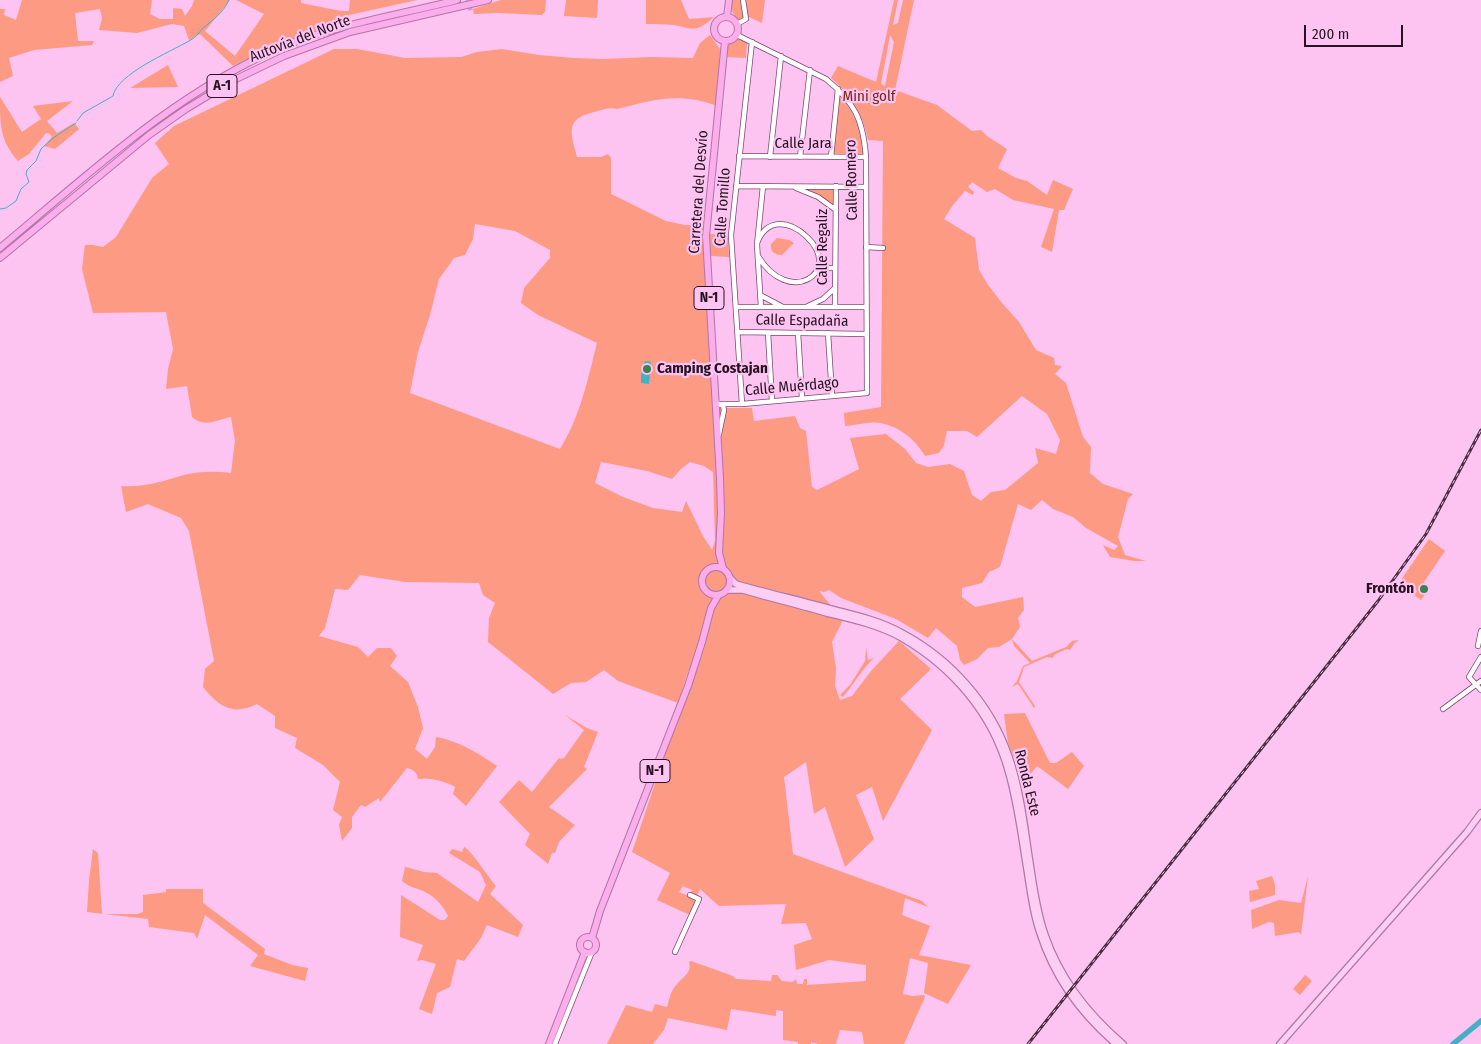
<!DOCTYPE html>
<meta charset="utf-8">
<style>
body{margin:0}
#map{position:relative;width:1481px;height:1044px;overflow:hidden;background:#fdc3f1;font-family:"Fira Sans Condensed",sans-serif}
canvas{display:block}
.scale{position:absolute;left:1304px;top:25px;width:99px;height:22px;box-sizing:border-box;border:2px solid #261222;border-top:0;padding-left:6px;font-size:15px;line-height:18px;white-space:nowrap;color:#261222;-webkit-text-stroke:4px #fdc3f1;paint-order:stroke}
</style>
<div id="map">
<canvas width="1481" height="1044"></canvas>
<div class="scale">200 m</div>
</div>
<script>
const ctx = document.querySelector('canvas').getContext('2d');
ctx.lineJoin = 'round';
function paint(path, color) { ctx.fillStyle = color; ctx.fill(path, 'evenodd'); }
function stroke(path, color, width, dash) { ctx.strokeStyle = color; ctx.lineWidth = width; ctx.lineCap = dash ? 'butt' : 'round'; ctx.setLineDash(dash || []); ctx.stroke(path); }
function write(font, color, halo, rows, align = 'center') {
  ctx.font = font + ' "Fira Sans Condensed",sans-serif'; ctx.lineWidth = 4.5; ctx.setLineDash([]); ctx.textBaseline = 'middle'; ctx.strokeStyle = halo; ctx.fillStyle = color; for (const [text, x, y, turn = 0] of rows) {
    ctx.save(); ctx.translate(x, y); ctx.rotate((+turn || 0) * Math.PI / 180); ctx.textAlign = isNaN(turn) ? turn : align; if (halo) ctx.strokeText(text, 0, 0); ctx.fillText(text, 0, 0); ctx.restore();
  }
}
const green = new Path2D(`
 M22,0h130l-2,14 10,5h13v-11l9,1 3,7 7,-10 2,-6h36l-25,31 30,25 29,-42 -28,-14h65v3l40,8h8l1,-11h67l-68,15 1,6c-41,10 -79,27 -117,45l-33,-32 -11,6 -5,-14 -12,-2 -35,9 -38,-3 3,-12 -2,-9 -25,4 3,28h16l-2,4 -58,5 -25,8 4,18 -13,6v-73h5l-1,6 12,5z
 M501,0h45l-1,12 -3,3 -44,-2 -24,1 -1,-5z
 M566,0h32l-1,18 -33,-2z
 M646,0h35l8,19 25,-2c-18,16 -20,12 -40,8 -9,-1 -19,-1 -28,-1z
 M732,0h33l-3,23 -13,-6 -11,3c-7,-6 -6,-11 -6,-20z
 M894,0h4l-5,25 5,-2 5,-23h11l-19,90 42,15 35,26 9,-1 6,6 20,13 -9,19 18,10 11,3 20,14 6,-15 20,9 -9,21h-5l-7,42 -11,-5 13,-38 -41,-9 -18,-11 -8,3 -15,-10 -4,5 6,5 -1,3 -8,-4 -12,14 -9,14 31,19 4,32 9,15 14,18 17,19 17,28 18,8 1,7 7,1 -7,8 11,9 17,54 8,10 -1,26 13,11 30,10 -5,5 -10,38 7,18 21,6h-12l-24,-4 -7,-12 11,5 4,-4 -32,-18 -13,-11 -20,-8 -11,-9 -11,10 -13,-6 -18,63 -11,5 -7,11 -20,5v9l13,10 48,-10 1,13 -6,8 2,9 -8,12 20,22 34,-14 6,-6 7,-1 -5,4 -4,6 -3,-1 -13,6 -1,3 -6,-1 -23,10 -5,15 16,24 -1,2 -16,-24 -6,3 5,-6 6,-15 7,-3 -16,-17 -2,-7 -13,8 -11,1 -11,11 -13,6 -4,-5 -3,-14 -21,-18 -8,10 -32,-19 -55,-21 -12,-8 -5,2 -5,-1 24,29 -11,22 4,26 -1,18 5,14 12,-4 19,-25 28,-30 32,28 -31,30 32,31 -49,91 -11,-34 -16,8 18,44 -29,28 -20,-60 -11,7 -8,-52 -22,15 9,77 129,47 6,6 -23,-9 -3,17 28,11 -11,29 52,10 -23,39 -24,-11 4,-30 -18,-5 -7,36 9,2 12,-1 1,2 -21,47h-40l-2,-12 -22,-2 -4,14h-18l-7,-2v2h-13v-2l-15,-2v-29l-7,-1v6l-45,-7 -4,21 -59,-12 -4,12 -11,14h-46l19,-39 26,7 3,-8 12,3c2,-6 3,-14 7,-19 6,-10 19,-14 15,-26l2,-1 42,15 3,3 35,2 1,-6h5l5,6 11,1 3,-3 1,5h6l1,-5h3v6l59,-4v-16l-37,-5 -33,10 -2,-25 18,-6 -6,-16 -25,1 5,-20 -67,2 -19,-17 -3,7 -6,-3 1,-3 -9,-4 -4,6 17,7 1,2 -7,14 -33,-15 13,-27 -38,-21 67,-200 -11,20 -10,31 -60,-22 -14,-11 -18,12 -15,1 -18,11 -65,-52 1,-24 6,-15 -12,-8 -4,-12 -74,-1 -45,-7 -12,15 -13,-1 -10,39 -6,8 39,11 10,10 9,-9h14l6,8 -7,10 18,16 10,25 5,21 -8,21 12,10 8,-12 1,-10c23,4 42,16 61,29l-31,40 -13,-12 2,-7c-10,-6 -25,-10 -37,-8 -1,-7 -4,-9 -11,-11l-27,34 -1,-4 -14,9 -4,-2 -9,12v11l-10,13 -3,-16 3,-8 -9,-7 7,-28 -17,-17 -28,-17 2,-10 -22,-10v-12l-18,-12c-24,12 -38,3 -54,-17l2,-18 9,-8 -25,-130 -8,-13 -33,-14 -22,8 -5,-26c22,2 42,-5 63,-11 16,-4 31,-4 47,-2l4,-32 -4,-24c-15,3 -26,11 -39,0l-5,-31 -21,3 2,-20 5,-20 -7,-37 -73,1 -11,-44 3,-24h8l10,2 13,-10 36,-59 17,-14 -14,-21 19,-17 160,-77h23l48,9 56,-1 16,-5 25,-3 37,6 35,3 31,1 45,-2 43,1 7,-15 10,-8 10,14 -2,57c-38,-14 -63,-7 -101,3 -7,-2 -15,1 -23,3 -30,7 -23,21 -17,45h24l7,-3 3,4v36l55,27 19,4 22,1 12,182h33l2,13 41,-5 5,12 6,3 6,56 5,3 42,-21 -9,-31 36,-4 19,15 11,14 12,4 22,-3 14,7 8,24 9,6 10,-9 14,-2 33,-27 -3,-15 21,6 4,-14 -13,-26 -25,-18 -45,41 -10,-6h-20l-3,14 -5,8 -14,3c-9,-16 -25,-29 -44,-33 -10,-2 -25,2 -36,3l-1,-13 37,-6 2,-266 -15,-1c-5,-26 -17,-45 -37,-62l7,-12 38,16zM890,35l4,7 -9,44 -4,-2zM475,224l40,7 35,19v8l-26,30 -3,15 17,12 59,28c-9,36 -17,74 -37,106l-150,-56 8,-41 12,-37 9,-36 15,-21 11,-3 8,-16zM601,462l46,9 25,8 9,-10 9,-7 14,4 9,6 2,69 -3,9 -9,-14 -17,-35 -4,11 -29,-4 -30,-11 -28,-14z
 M739,38l8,5 -1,15 -19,-1 1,-12z
 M168,65l10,22 -48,1z
 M839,94c14,16 25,39 24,60h-30z
 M0,97l22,35 19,-13 -8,-13 40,-5 -26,20 10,12 17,-10 5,6 -24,20 -11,-3 8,-9 -2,-3 -4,-1 -17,21 -11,7c-18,-21 -18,-35 -18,-64z
 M805,188h29v18h-1z
 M709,234l19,1 1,22 -19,-1z
 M777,238l12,2 5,3 -12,12c-8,0 -12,-4 -11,-11z
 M1429,539l16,12 -21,31 6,5 -9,13 -7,-5 3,-4 -16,-11z
 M866,647l2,13 6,-2c-12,11 -20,26 -31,39l-3,-2 10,-10 15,-24z
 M1025,713l25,50h6l16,-11 12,14 -16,23 -31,-23 -13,16 -16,-39 -4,-29z
 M565,715l22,13 11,4 -14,35 3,2 -38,38 26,18 -16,17 -4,11h-3l-4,11 -23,-19 5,-11 -31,-32 20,-22 13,12 27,-34 2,1 3,-1 20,-28z
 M464,847c7,3 25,31 32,39l-6,8 33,31 -5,12 -31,-12 -6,13 -17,23 -7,-2 -7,28 -13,6 -5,21 -13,-5 17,-45 -14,-4 -5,1 6,-16 -23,-8 1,-42 39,25h5l3,-4c-4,-9 -13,-19 -21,-23 -9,-5 -17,-5 -25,-12l3,-14 19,5 13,1 41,29 8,-17 -6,-13 -31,-19 3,-4 10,3z
 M93,849l5,4 4,61h35l6,-2v-17l23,-3v-3h37v14l62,46 -1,5 28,11 16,3 -3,13 -55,-15 8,-11 -53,-40 -8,24 -3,-6 -45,-6 -1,-8 -61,-7 2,-31z
 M1272,876l3,9v10l-25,7 -1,-11 10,-2 -3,-8z
 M1308,876l-7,59 -2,-3 -24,4 -1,-13 -5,-1 -17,7 -1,-19 28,-10 22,3z
 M1305,975l7,6 -12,14 -7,-6z`);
const water = new Path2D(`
 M645,361l6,1 -2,22 -8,-1v-8z`);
const stream = new Path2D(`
 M77,121l6,-8 30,-17c4,-22 57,-44 76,-55 6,-3 10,-8 14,-13 11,-9 20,-15 26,-28
 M0,209l6,-1 10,-7 5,-12 8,-7 -3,-8 1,-4 9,-9 5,-12 12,-11 23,-15`);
const river = new Path2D(`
 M1453,1044l28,-23`);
const minorTunnel = new Path2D(`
 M467,0l4,11`);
const minor = new Path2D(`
 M737,24l9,-5 -3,-19
 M739,156l127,1
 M770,157l11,-101
 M800,157l10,-87
 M831,157l7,-68
 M736,186l130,1
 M796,188l22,9 18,13
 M757,243c4,-11 11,-18 22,-19 11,0 21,6 28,13 37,35 -18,71 -49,19
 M866,247l17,1
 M818,268h17
 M760,295l21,11
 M808,306l15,-7 12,-11
 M736,307h130
 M761,307l-4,-62 6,-59
 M835,307l1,-121
 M738,332l128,2
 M768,333l4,68
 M798,333l4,65
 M828,333l4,62
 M719,404h23l125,-11 -1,-236c-3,-38 -11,-54 -40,-78l-89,-44
 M719,404l4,2 1,4 -5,24
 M742,404l-11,-169 21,-193
 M1478,646l3,-15
 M1481,657l-12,20 12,13
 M1443,709l38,-28
 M675,952l24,-53 -9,-4
 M555,1044l37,-92`);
const major = new Path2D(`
 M730,578l6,6 7,2c29,8 59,15 88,23 24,6 50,12 71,24 49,26 89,71 107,124 11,32 15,66 20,100 4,25 7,53 16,78 15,44 43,79 78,109
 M728,590h15c28,8 56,15 84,23 25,6 52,12 75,25 50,29 90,75 106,132 9,30 13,62 18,93 4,23 6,48 14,70 14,44 41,81 76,111
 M1280,1044l187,-212 14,-19`);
const highway = new Path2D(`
 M714 29a12 12 0 1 1 24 0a12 12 0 1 1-24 0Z
 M727,17l2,-17
 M0,248c89,-74 174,-155 282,-201 57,-23 116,-32 175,-47
 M0,258l149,-123 37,-26 48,-29 50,-24 66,-24 138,-32
 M702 581a14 14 0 1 1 28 0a14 14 0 1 1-28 0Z
 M723,568l-4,-15 2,-40 -1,-35 -14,-242 19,-195
 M580 945a8 8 0 1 1 16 0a8 8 0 1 1-16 0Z
 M592,938l8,-27 88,-225 14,-44 9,-34 7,-12
 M549,1044l36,-92`);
const rail = new Path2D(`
 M1028,1044l350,-443 48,-67 55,-104`);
const markers = [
 [647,369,5,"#368453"],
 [1424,589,5,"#368453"]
];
const shields = [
 [222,86,30],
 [709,298,30],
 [655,771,30]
];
const shieldNames = [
 ["A-1",222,86],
 ["N-1",709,298],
 ["N-1",655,771]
];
const streetNames = [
 ["Autovía del Norte",300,39,-21],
 ["Calle Jara",803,144],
 ["Calle Romero",852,180,-91],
 ["Carretera del Desvío",699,192,-86],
 ["Calle Tomillo",723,207,-86],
 ["Calle Regaliz",823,247,-90],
 ["Calle Espadaña",802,321,1],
 ["Calle Muérdago",792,387,-5],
 ["Ronda Este",1027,783,76]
];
const parkNames = [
 ["Mini golf",869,97]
];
const poiNames = [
 ["Camping Costajan",657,369],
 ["Frontón",1414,589,"right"]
];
paint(green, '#fd9a84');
paint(water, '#44b0c6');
stroke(stream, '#44b0c6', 1);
stroke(river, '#44b0c6', 5.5);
stroke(minorTunnel, '#d2a0c8', 4.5, [4.5, 2]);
stroke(minor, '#794871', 6);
stroke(major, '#b077a5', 8);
stroke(highway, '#b077a5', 8);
stroke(minor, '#fff', 4.5);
stroke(major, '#fdcef4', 5.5);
stroke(highway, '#fbadec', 6);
stroke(rail, '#472e42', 3);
stroke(rail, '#fdc3f1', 1, [4]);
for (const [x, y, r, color] of markers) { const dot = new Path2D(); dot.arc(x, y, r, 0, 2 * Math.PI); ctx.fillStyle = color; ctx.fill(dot); stroke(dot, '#fdc3f1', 2); }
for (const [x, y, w] of shields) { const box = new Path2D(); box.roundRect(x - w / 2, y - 11.5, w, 23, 4); ctx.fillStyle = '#fdc3f1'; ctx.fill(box); stroke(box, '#261222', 1); }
write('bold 14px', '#261222', null, shieldNames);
write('15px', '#261222', '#fdc3f1', streetNames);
write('15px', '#792614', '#fdc3f1', parkNames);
write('bold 15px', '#261222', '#fdc3f1', poiNames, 'left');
</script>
